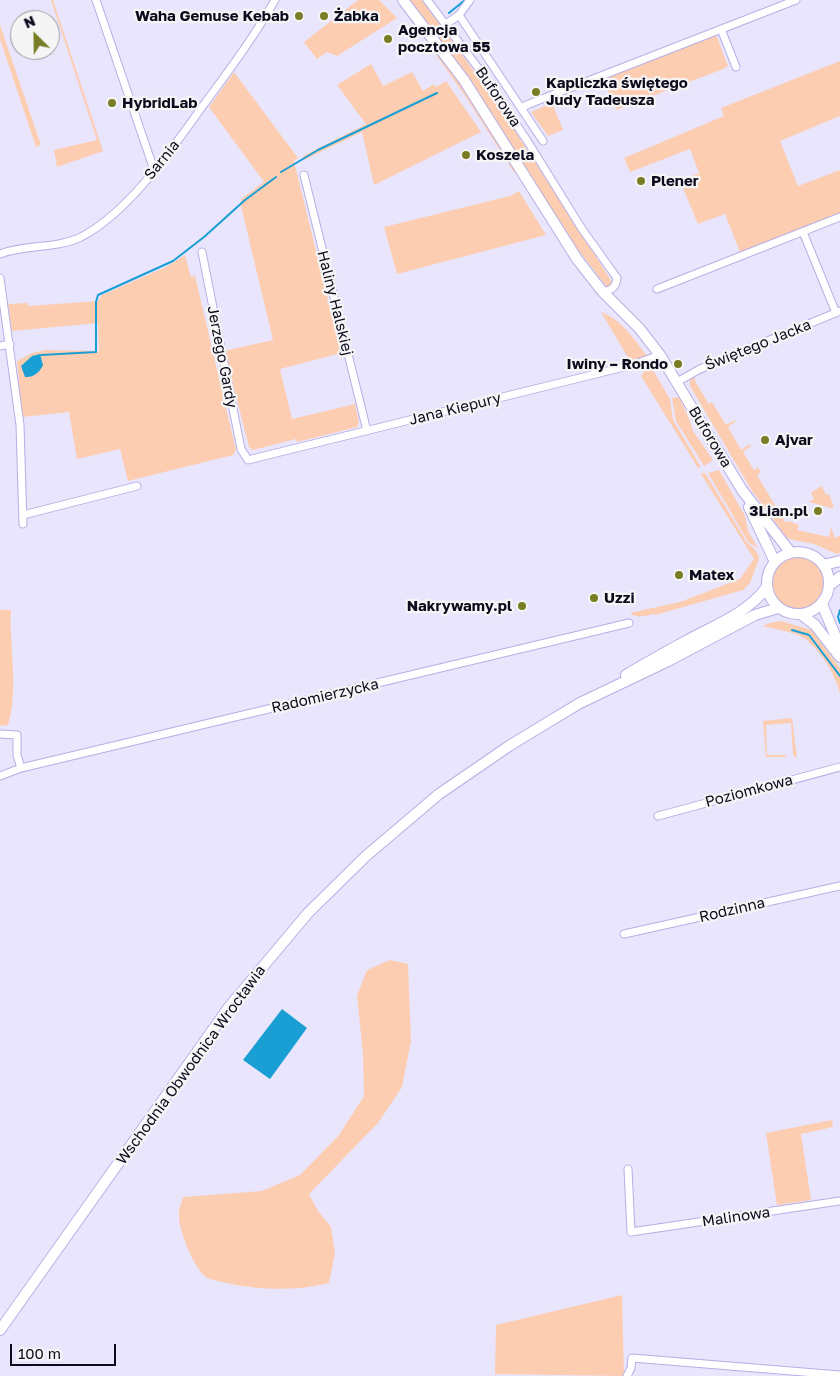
<!DOCTYPE html>
<meta charset="utf-8">
<style>
body{margin:0}
#map{position:relative;width:840px;height:1376px;overflow:hidden;background:#e8e5fc;font-family:"Golos Text",sans-serif}
canvas{display:block}
.north{position:absolute;left:10px;top:10px;width:50px;height:50px;box-sizing:border-box;background:#f5f5f5;border:1px solid #99979f;border-radius:50%;rotate:337deg;font-size:14px;font-weight:700;line-height:20px;text-align:center;color:#0e0a1d}
.north::after{content:'';display:block;margin:auto;width:18px;height:22px;background:#787c25;clip-path:polygon(50% 0,100% 100%,50% 72%,0 100%)}
.scale{position:absolute;left:10px;top:1344px;width:106px;height:22px;box-sizing:border-box;border:2px solid #0e0a1d;border-top:0;padding-left:6px;font-size:15px;line-height:18px;white-space:nowrap;color:#0e0a1d;-webkit-text-stroke:4px #f5f5f5;paint-order:stroke}
</style>
<div id="map">
<canvas width="840" height="1376"></canvas>
<div class="north">N</div>
<div class="scale">100 m</div>
</div>
<script>
const ctx = document.querySelector('canvas').getContext('2d');
ctx.lineJoin = 'round';
function paint(path, color) { ctx.fillStyle = color; ctx.fill(path, 'evenodd'); }
function stroke(path, color, width, dash) { ctx.strokeStyle = color; ctx.lineWidth = width; ctx.lineCap = dash ? 'butt' : 'round'; ctx.setLineDash(dash || []); ctx.stroke(path); }
function write(font, color, halo, rows, align = 'center') {
  ctx.font = font + ' "Golos Text",sans-serif'; ctx.lineWidth = 4.5; ctx.setLineDash([]); ctx.textBaseline = 'middle'; ctx.strokeStyle = halo; ctx.fillStyle = color; for (const [text, x, y, turn = 0] of rows) {
    ctx.save(); ctx.translate(x, y); ctx.rotate((+turn || 0) * Math.PI / 180); ctx.textAlign = isNaN(turn) ? turn : align; if (halo) ctx.strokeText(text, 0, 0); ctx.fillText(text, 0, 0); ctx.restore();
  }
}
const green = new Path2D(`
 M51,0h2l50,151 -46,16 -3,-17 43,-10z
 M358,0h21l18,18 -60,38 -10,-4 -10,7 -13,-17z
 M409,0h13l73,100 114,177 3,6 -5,4 -31,-40 -101,-159z
 M0,25l41,120 -5,2 -36,-108z
 M716,34l12,32 -5,3 -107,41 -12,-28 -11,4 1,-4z
 M437,53l32,43 47,75 -1,3 -49,-77 -30,-42z
 M840,61v55l-60,25 18,45 42,-16v43l-100,39 -15,-38 -27,10 -18,-43 19,-8 -9,-24 -60,23 -6,-14 100,-42 -3,-8z
 M371,64l12,22 29,-14 11,19 11,-7 2,3 10,-6 35,51 -107,53 -12,-53 -58,28 -1,-4 63,-32 -29,-39z
 M234,72l64,86 -4,3 47,192 -61,16 12,50 63,-15 4,18 -2,5 -60,15 -1,-3 -43,11 -4,-3 -17,-66h-3l-5,-30 49,-11 -32,-134v-7l23,-17 -55,-75z
 M552,103l11,27 -15,6 -17,-24z
 M519,191l27,44 -149,39 -13,-47 126,-31z
 M185,255l6,22 4,-1 41,174 -3,5 -105,26 -8,-32 -43,10 -8,-47 -47,5 -5,-56 15,-8 13,-3 54,1 -1,-28 -86,8 -4,-27 20,-1v3l70,-5 4,-6 64,-28z
 M601,312c20,7 34,28 46,44l-17,5z
 M650,365l20,34 3,21 28,47 -3,1 -57,-92z
 M695,376v5l14,23 3,-2 14,23 9,-5 1,1 -8,6 13,23 9,-6 1,2 -8,6 11,18 4,-2 3,4 -4,3 28,47 3,-1 11,4 -2,5 32,7 2,-10 4,11 5,-2v17l-3,1 -23,-10 -21,-4 -6,-2 -35,-47 -62,-105v-7z
 M679,397l11,24 3,10 20,29 -9,6 -28,-45 -4,-23z
 M719,470l26,46 3,15 10,17 -9,-5 -41,-70z
 M705,473l43,71c6,4 10,7 11,15l-9,24 -7,7 -88,25 -2,-1c-8,2 -16,5 -23,-1l50,-11 60,-23 14,-20 -53,-85z
 M822,486l4,9 3,-1 5,13 -3,1 -22,-6 5,-3 -3,-6 2,-2z
 M772 583a26 26 0 1 1 52 0a26 26 0 1 1-52 0Z
 M0,610h11c-2,37 8,80 -3,115l-8,1z
 M781,621l31,9 28,38v26c-4,-19 -23,-51 -42,-59 -11,-4 -23,-6 -35,-9l7,-3z
 M792,718l5,40 -4,-3 -2,-32 -25,2 1,30h17l3,3 -5,-1h-16l-3,-36z
 M390,960l18,4 3,77 -9,46 -24,36 -69,71 9,17 13,16 4,26 -6,30c-35,9 -76,7 -111,-2 -3,-1 -8,-2 -11,-3 -13,-9 -30,-50 -28,-66 0,-5 3,-10 4,-15l79,-6 38,-16 39,-40 25,-39 -1,-43 -6,-57 10,-26z
 M832,1120l1,7 -32,7 10,66 -34,5 -11,-72z
 M622,1295l2,81 -129,-2 1,-49z`);
const water = new Path2D(`
 M40,354l3,11c-3,7 -10,13 -18,12l-4,-11 11,-10z
 M282,1009l25,19 -37,51 -27,-19z`);
const stream = new Path2D(`
 M449,13l16,-13
 M281,172l37,-22 119,-57
 M41,355l55,-3v-50l2,-7 75,-34 31,-24 41,-37 31,-23
 M840,610l-2,7 2,6
 M792,630l17,5 31,41`);
const street = new Path2D(`
 M96,0l56,164 5,4
 M427,0l52,69 49,73 54,87 35,49c-1,9 -5,13 -15,13
 M459,15l84,126
 M446,24l13,-9 11,-15
 M721,29l15,38
 M521,108l8,-4 267,-104
 M304,175l63,256
 M803,232l33,81
 M202,252l39,197 7,11 384,-95 28,-10
 M0,254c26,-10 56,-5 81,-17 47,-24 91,-88 121,-130 26,-35 52,-70 73,-107
 M0,278l20,147 3,99
 M657,289l183,-72
 M0,346l10,-2
 M677,382l23,-13 140,-58
 M23,515l114,-29
 M0,734l17,1v20l4,13
 M0,776l21,-8 608,-145
 M658,816l182,-49
 M624,934l216,-48
 M628,1169l3,63 209,-31
 M627,1376l4,-8 1,-10 208,17`);
const secondary = new Path2D(`
 M403,0l61,80 113,179 25,32 37,37 21,27 82,135 49,63
 M749,507l26,55
 M767 583a31 31 0 1 1 62 0a31 31 0 1 1-62 0Z
 M823,565l17,-4
 M830,585l10,-8
 M822,604l18,43
 M802,615l13,10 25,32
 M626,675c20,-12 40,-23 60,-34 27,-15 62,-28 80,-53
 M0,1330l229,-323 79,-94 58,-57 73,-62 70,-48 41,-25 30,-18 88,-42 87,-46 23,-7`);
const markers = [
 [299,16,5,"#787c25"],
 [324,16,5,"#787c25"],
 [388,39,5,"#787c25"],
 [536,92,5,"#787c25"],
 [112,103,5,"#787c25"],
 [466,155,5,"#787c25"],
 [641,181,5,"#787c25"],
 [678,364,5,"#787c25"],
 [765,440,5,"#787c25"],
 [818,511,5,"#787c25"],
 [679,575,5,"#787c25"],
 [594,598,5,"#787c25"],
 [522,606,5,"#787c25"]
];
const poiNames = [
 ["Waha Gemuse Kebab",289,16,"right"],
 ["Żabka",334,16],
 ["Agencja",398,30],
 ["pocztowa 55",398,47],
 ["Kapliczka świętego",546,83],
 ["Judy Tadeusza",546,100],
 ["HybridLab",122,103],
 ["Koszela",476,155],
 ["Plener",651,181],
 ["Iwiny – Rondo",668,364,"right"],
 ["Ajvar",775,440],
 ["3Lian.pl",808,511,"right"],
 ["Matex",689,575],
 ["Uzzi",604,598],
 ["Nakrywamy.pl",512,606,"right"]
];
const streetNames = [
 ["Buforowa",498,97,56],
 ["Sarnia",162,160,-51],
 ["Haliny Halskiej",335,303,76],
 ["Świętego Jacka",758,345,-22],
 ["Jerzego Gardy",222,357,79],
 ["Jana Kiepury",455,409,-14],
 ["Buforowa",710,437,59],
 ["Radomierzycka",325,696,-13],
 ["Poziomkowa",749,791,-15],
 ["Rodzinna",732,910,-13],
 ["Wschodnia Obwodnica Wrocławia",191,1065,-54],
 ["Malinowa",736,1217,-8]
];
paint(green, '#fdcdb2');
paint(water, '#199fd4');
stroke(stream, '#199fd4', 2);
stroke(street, '#b7aee5', 9);
stroke(secondary, '#b7aee5', 12);
stroke(street, '#fff', 7);
stroke(secondary, '#fff', 10);
for (const [x, y, r, color] of markers) { const dot = new Path2D(); dot.arc(x, y, r, 0, 2 * Math.PI); ctx.fillStyle = color; ctx.fill(dot); stroke(dot, '#f5f5f5', 2); }
write('bold 15px', '#0e0a1d', '#f5f5f5', poiNames, 'left');
write('15px', '#0e0a1d', '#f5f5f5', streetNames);
</script>
